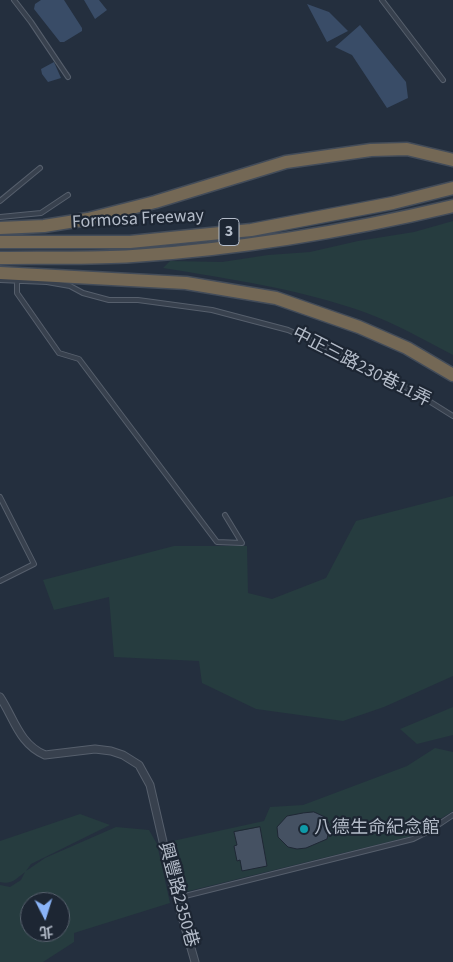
<!DOCTYPE html>
<meta charset="utf-8">
<style>
body{margin:0}
#map{position:relative;width:453px;height:962px;overflow:hidden;background:#242f3e;font-family:"Source Sans 3","Noto Sans TC",sans-serif}
canvas{display:block}
.north{position:absolute;left:20px;top:892px;width:50px;height:50px;box-sizing:border-box;background:#1d2633;border:1px solid #59626f;border-radius:50%;rotate:175deg;font-size:14px;font-weight:700;line-height:20px;text-align:center;color:#b4bcc9}
.north::after{content:'';display:block;margin:auto;width:18px;height:22px;background:#8ab4f8;clip-path:polygon(50% 0,100% 100%,50% 72%,0 100%)}
</style>
<div id="map">
<canvas width="453" height="962"></canvas>
<div class="north">北</div>
</div>
<script>
const ctx = document.querySelector('canvas').getContext('2d');
ctx.lineJoin = 'round';
function paint(path, color) { ctx.fillStyle = color; ctx.fill(path, 'evenodd'); }
function stroke(path, color, width, dash) { ctx.strokeStyle = color; ctx.lineWidth = width; ctx.lineCap = dash ? 'butt' : 'round'; ctx.setLineDash(dash || []); ctx.stroke(path); }
function write(font, color, halo, rows, align = 'center') {
  ctx.font = font + ' "Source Sans 3","Noto Sans TC",sans-serif'; ctx.lineWidth = 4.5; ctx.setLineDash([]); ctx.textBaseline = 'middle'; ctx.strokeStyle = halo; ctx.fillStyle = color; for (const [text, x, y, turn = 0] of rows) {
    ctx.save(); ctx.translate(x, y); ctx.rotate((+turn || 0) * Math.PI / 180); ctx.textAlign = isNaN(turn) ? turn : align; if (halo) ctx.strokeText(text, 0, 0); ctx.fillText(text, 0, 0); ctx.restore();
  }
}
const green = new Path2D(`
 M453,221v134c-29,-15 -58,-32 -89,-43 -65,-23 -134,-33 -201,-44l7,-7 52,1 46,-7 42,-3 48,-11 56,-9z
 M453,496v180l-69,31 -41,14 -87,-12 -54,-26 -3,-22 -85,-4 -5,-60 -55,13 -11,-30 131,-34h73l1,47 24,6 54,-21 30,-57z
 M453,707v28l-36,9 -17,-15z
 M435,748l18,4v59l-41,25 -231,57 -13,-51 96,-21 6,-14 33,-2 104,-39z
 M80,814l30,11 -79,39 -5,7 19,-13 71,-31 33,3 8,14 13,59 -96,30v9l-31,20h-43v-77l10,2 11,-7 4,-8c-8,6 -13,13 -25,10v-41zM30,902h30v30h-30z`);
const water = new Path2D(`
 M41,0h23l18,28v3l-18,11h-4l-26,-33 1,-5z
 M84,0h15l8,10 -12,9z
 M307,4l22,8 19,19 -21,11z
 M360,25l46,57 2,16 -21,10 -35,-53 -17,-8z
 M54,62l7,16 -13,4 -6,-8 -1,-5z`);
const building = new Path2D(`
 M314,812l11,5 5,8 -3,14 -21,9 -9,1 -9,-2 -10,-10 -1,-10 10,-11 16,-3z
 M260,827l7,39 -25,5 -2,-11 -3,1 -3,-15 3,-1 -3,-13z`);
const service = new Path2D(`
 M14,0l17,22 37,55
 M382,0l61,80
 M0,201l40,-33
 M0,217l41,-4 27,-18
 M0,280l47,2 23,4 13,7 26,7h29l74,10 76,20 54,24 71,37 40,25
 M17,281v12l42,60 20,6 138,183 25,1 -17,-28
 M0,497l34,67 -34,17
 M177,898l236,-59 16,-8 24,-16`);
const minor = new Path2D(`
 M0,697c14,21 19,47 45,58l50,-6 16,2 12,4 16,10 11,20 23,100 22,77`);
const motorway = new Path2D(`
 M0,228l44,-2 44,-7 67,-17 131,-40 85,-12 36,-1 46,11
 M0,242h130l121,-12 142,-27 60,-15
 M0,258c44,-1 89,1 133,-2 108,-7 215,-25 320,-50
 M0,273l186,10 90,15 83,29 48,21 46,27`);
const markers = [
 [304,829,5,"#0f9aa8"]
];
const shields = [
 [229,232,20]
];
const shieldNames = [
 ["3",229,232]
];
const streetNames = [
 ["Formosa Freeway",138,220,-3],
 ["中正三路230巷11弄",361,368,27],
 ["興豐路2350巷",177,895,75]
];
const poiNames = [
 ["八德生命紀念館",314,829]
];
paint(green, '#263c3f');
paint(water, '#394c67');
paint(building, '#455162');
stroke(building, '#1f2835', 1);
stroke(service, '#565f6c', 6);
stroke(minor, '#565f6c', 9);
stroke(motorway, '#434c59', 15);
stroke(service, '#38414e', 4);
stroke(minor, '#38414e', 7);
stroke(motorway, '#746855', 12);
for (const [x, y, r, color] of markers) { const dot = new Path2D(); dot.arc(x, y, r, 0, 2 * Math.PI); ctx.fillStyle = color; ctx.fill(dot); stroke(dot, '#1d2633', 2); }
for (const [x, y, w] of shields) { const box = new Path2D(); box.roundRect(x - w / 2, y - 13.5, w, 27, 4); ctx.fillStyle = '#1d2633'; ctx.fill(box); stroke(box, '#b4bcc9', 1); }
write('bold 16px', '#b4bcc9', null, shieldNames);
write('18px', '#b4bcc9', '#1d2633', streetNames);
write('18px', '#b4bcc9', '#1d2633', poiNames, 'left');
</script>
